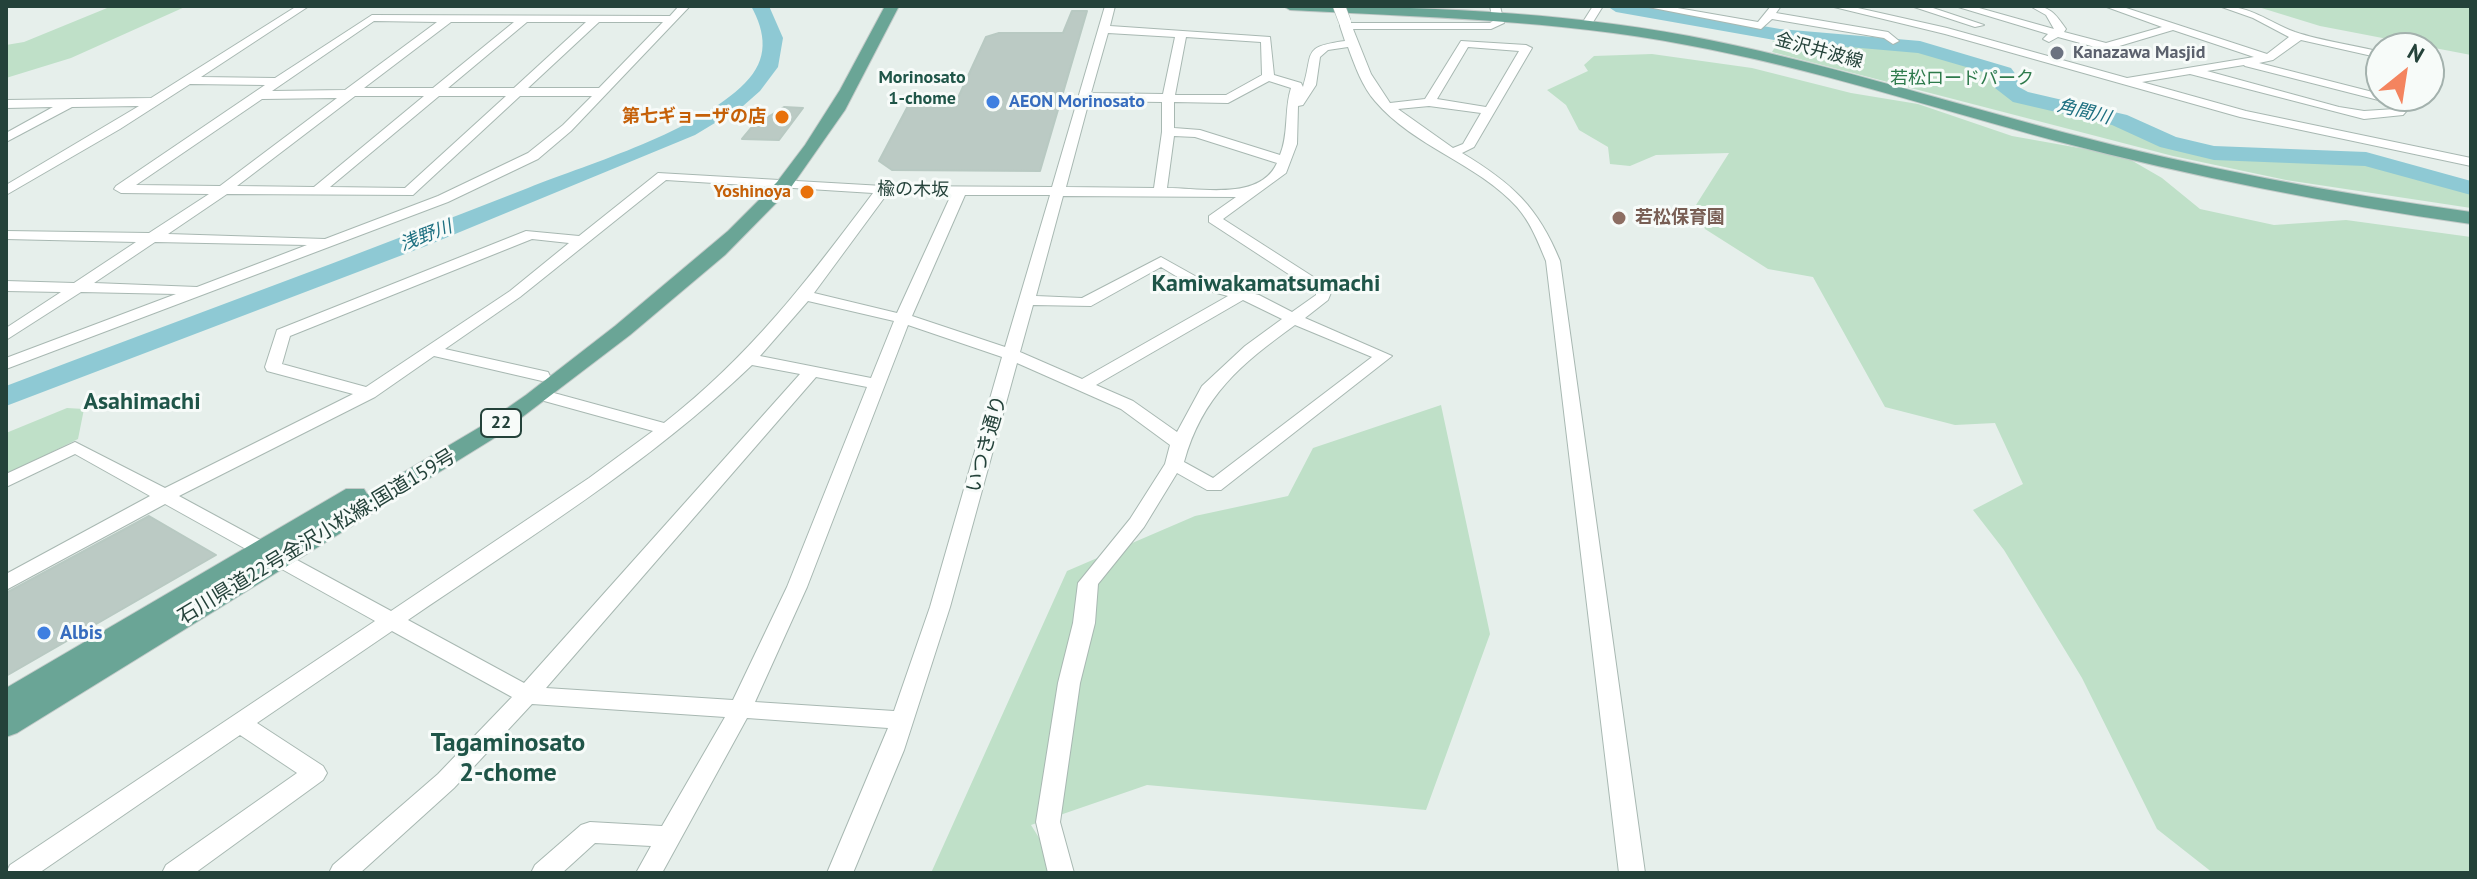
<!DOCTYPE html>
<meta charset="utf-8">
<style>
body{margin:0}
#map{position:relative;width:2477px;height:879px;overflow:hidden;background:#e6efeb;font-family:"PT Sans",sans-serif}
canvas{display:block}
.frame{position:absolute;inset:0;border:8px solid #24423a;pointer-events:none}
.north{position:absolute;left:2365px;top:32px;width:80px;height:80px;box-sizing:border-box;background:#f7fbf9;border:2px solid #a3b1ad;border-radius:50%;rotate:30deg;font-size:22px;font-weight:700;line-height:32px;text-align:center;color:#24423a}
.north::after{content:'';display:block;margin:auto;width:28px;height:36px;background:#f4845f;clip-path:polygon(50% 0,100% 100%,50% 72%,0 100%)}
</style>
<div id="map">
<canvas width="2477" height="879"></canvas>
<div class="frame"></div>
<div class="north">N</div>
</div>
<script>
const ctx = document.querySelector('canvas').getContext('2d');
ctx.lineJoin = 'round';
function paint(path, color) { ctx.fillStyle = color; ctx.fill(path, 'evenodd'); }
function stroke(path, color, width, dash) { ctx.strokeStyle = color; ctx.lineWidth = width; ctx.lineCap = dash ? 'butt' : 'round'; ctx.setLineDash(dash || []); ctx.stroke(path); }
function write(font, color, halo, rows, align = 'center') {
  ctx.font = font + ' "PT Sans","Noto Sans JP",sans-serif'; ctx.lineWidth = 6; ctx.setLineDash([]); ctx.textBaseline = 'middle'; ctx.strokeStyle = halo; ctx.fillStyle = color; for (const [text, x, y, turn = 0] of rows) {
    ctx.save(); ctx.translate(x, y); ctx.rotate((+turn || 0) * Math.PI / 180); ctx.textAlign = isNaN(turn) ? turn : align; if (halo) ctx.strokeText(text, 0, 0); ctx.fillText(text, 0, 0); ctx.restore();
  }
}
const green = new Path2D(`
 M112,6h75l-116,52 -65,20v-33l18,-3z
 M2255,6h216v49l-151,-29z
 M1786,40l72,7h62l84,25 5,7 -3,9 15,9 107,29 39,19 25,7 32,6 146,6 101,28v16l-185,-28 -113,-24 -401,-104 5,-8 -5,-3z
 M1652,54l100,14 99,25 67,11 94,32 112,20 38,22 38,31 74,16 72,-5 125,17v636h-258l-56,-44 -75,-151 -78,-128 -31,-40 50,-26 -28,-61 -40,2 -70,-18 -72,-130 -45,-8 -63,-40 -9,-24 33,-52 -73,2 -26,11 -20,-2 -2,-17 -29,-17 -13,-25 -19,-15 41,-19 -4,-6 10,-9z
 M1441,405l49,229 -64,176 -279,-25 -116,40 30,48h-130l136,-302 128,-55 93,-20 25,-48z
 M67,408l17,1 -6,30 -72,36v-42z`);
const river = new Path2D(`
 M751,6h18l14,32 -5,29 -18,24 -17,15 -48,29 -269,111 -420,160v-20c174,-66 349,-130 522,-198 65,-26 167,-55 217,-105 24,-24 21,-50 6,-77z
 M1607,6h41l132,23 140,12 91,27 8,11 -2,7 11,6 99,23 49,22 38,9 152,6 105,29v14l-106,-29 -151,-6 -54,-13 -48,-22 -99,-23 -18,-14 2,-12 -79,-23 -138,-12 -164,-29z`);
const building = new Path2D(`
 M1072,11h15l-47,160 -148,-1 -13,-9 30,-57 16,1 3,-5h29l29,-63 13,-4h64z
 M784,107l19,1 -24,32 -37,-1 10,-12z
 M149,516l67,39 -210,121v-83z`);
const minor = new Path2D(`
 M297,6h12l-108,71 74,1 97,-63 298,1 9,-10h11l-119,125 -33,28 -90,43 -442,167v-11l170,-64 -95,-2 -75,48v-12l55,-36 -55,-1v-10l68,2 62,-41 -130,-3v-8l143,2 60,-39 -88,-1 -7,-4 2,-3 149,-101 -75,-1 -70,45 -114,66v-10l133,-79 -67,1 -66,35v-9l47,-26 -47,1v-8l145,-2zM374,21l63,1 -92,68 -73,1zM451,22h63l-81,66h-69zM527,22h59l-72,66h-66zM599,22h64l-64,66h-71zM355,96h69l-110,91 -77,-1zM439,96h67l-101,92 -75,-1zM520,96h72l-29,29 -35,28 -90,43 -113,43 -157,-5 59,-40 186,1zM337,98l-117,88 -84,-1 126,-86zM155,242l152,3 -110,42 -103,-4z
 M1105,6h10l-5,20 160,11 4,38 27,8 2,4c11,-35 -2,-40 42,-46l-5,-15 1,-6h8l2,3h139l3,-2 -3,-15h10l4,17 -13,6h-138l18,45 19,29 35,-4 36,-58 65,4 6,3 -58,99 -12,6c50,30 76,54 98,108l85,612h-26l-73,-612c-8,-19 -15,-38 -29,-54 -40,-44 -103,-60 -142,-106 -13,-15 -20,-35 -27,-54l-20,3 -8,7 -4,28 -13,20 -5,1 -1,38 -11,29 -63,46 106,68 3,3 -4,10 -23,18 87,38 -171,134h-14l-30,-17 -33,54 -46,57 -3,39 -15,60 -20,139 14,51h-26l-12,-51 22,-139 15,-60 5,-40 52,-64 35,-55 5,-19 -49,-36 -104,-46 -67,244 -46,143 -51,123h-26l61,-145 -141,-10 -85,155h-26l15,-27 -56,-3 -33,30h-31l4,-8 46,-40 9,-3 72,4 63,-109 -193,-13 -78,84 -94,85h-31l4,-8 105,-91 74,-77 -120,-66 -135,92 66,43 4,7 -4,7 -128,93h-33l4,-8 131,-92 -57,-38 -201,138h-33l4,-8 365,-244 -210,-117 -159,86v-16l144,-78 -75,-42 -69,33v-13l69,-32 90,46 188,-94 -86,-23 -2,-4 12,-37 249,-99 53,5 79,-63 225,13 169,1zM1108,33l67,4 -12,57 -72,-1zM1186,37l75,5 1,33 -36,20h-51zM1468,47l51,4 -33,56 -49,-8zM1269,81l22,7c-7,22 -2,46 -11,67l-80,-25 -26,-2v-26l54,1zM1089,101l73,1v30l-8,56 -88,-1zM1429,106l52,7 -18,31 -10,4 -55,-39zM1174,136l21,1 82,26c-17,38 -76,25 -110,25zM666,180l207,13c-65,87 -123,163 -209,230l-121,-33 -6,1 -3,4 3,4 116,32 -64,47 -198,133 -212,-115 196,-99 59,-41 108,25 6,-1 2,-4 -2,-4 -103,-23 75,-52zM887,194l64,1 -54,118 -83,-20zM965,195h85l-45,152 -93,-31zM1063,196l173,1 -27,19v6l107,70v3l-24,17 -33,-17 -55,-14 -43,-24 -79,41 -46,-2zM532,239l37,4 -59,48 -144,96 -84,-23 8,-28zM1161,267l33,20 34,9 -146,83 -62,-27 13,-47 58,1zM1243,300l39,19 -37,27 -43,40 -25,46 -44,-31 -37,-16zM808,301l86,20 -23,57 -111,-22zM908,325l94,32 -72,250 -36,104 -139,-9 52,-115zM1295,325l77,32 -159,121 -29,-16c18,-66 57,-98 111,-137zM752,365l48,9 -276,309 -116,-63c117,-80 241,-156 344,-255zM816,377l51,10 -80,200 -54,113 -187,-12z
 M1593,6h10l-13,21h-8l-1,-2z
 M1643,6h23l92,16 13,-16h10l-5,7 112,19 11,9 -6,3 -9,-6 -112,-19 -11,10z
 M1830,6h19l98,22 180,50 127,-21 -81,-27 -67,20 -48,-13 -9,5 -6,-3 5,-5 -93,-28h17l82,23 -8,-14 -16,-9c20,0 25,7 36,23l-2,3 42,11 56,-16 -58,-21h16l147,48 22,-17 -36,-19 -34,-12c33,0 47,15 76,26 27,9 58,13 86,20v6l-80,-18 -28,20 -14,3 145,37 3,-4h13l-17,19 -39,4 -174,-45 -48,8 104,29 225,47v8l-231,-49 -295,-83zM2244,65l1,1 153,39 -3,4 -31,2 -25,-4 -132,-36z
 M1911,6h16l57,19 -9,2z
 M2429,63l14,5 -14,13z`);
const major = new Path2D(`
 M885,6h14l-54,104 -56,80 -64,65 -95,80 -134,102 -479,296 -11,4v-49l340,-199h18l3,5 113,-67 46,-32 89,-69 113,-95 49,-49 28,-37 35,-55z
 M1283,6c135,0 272,5 406,30 127,24 251,64 377,97 133,35 268,60 405,79v12c-140,-20 -278,-47 -415,-83 -123,-33 -244,-73 -369,-96 -130,-25 -264,-28 -397,-35z`);
const minorBridge = new Path2D(`
 M1339,6l6,16`);
const markers = [
 [2057,53,8,"#6b7280"],
 [993,102,8,"#3f7fe0"],
 [782,117,8,"#e8710a"],
 [807,192,8,"#e8710a"],
 [1619,218,8,"#8d6e63"],
 [44,633,8,"#3f7fe0"]
];
const farStreetnames = [
 ["金沢井波線",1819,51,15],
 ["楡の木坂",913,190,1]
];
const farWorshipnames = [
 ["Kanazawa Masjid",2073,53]
];
const farNeighbourhoodnames = [
 ["Morinosato",922,78],
 ["1-chome",922,99]
];
const farParknames = [
 ["若松ロードパーク",1962,79]
];
const farShopnames = [
 ["AEON Morinosato",1009,102]
];
const farWaternames = [
 ["角間川",2084,112,14],
 ["浅野川",426,236,-21]
];
const farFoodnames = [
 ["第七ギョーザの店",766,117],
 ["Yoshinoya",791,192]
];
const farEducationnames = [
 ["若松保育園",1635,218]
];
const shields = [
 [501,423,40]
];
const shieldNames = [
 ["22",501,423]
];
const streetNames = [
 ["いつき通り",987,444,-74],
 ["石川県道22号金沢小松線;国道159号",317,537,-31]
];
const shopNames = [
 ["Albis",60,633]
];
const quarterNames = [
 ["Kamiwakamatsumachi",1266,284],
 ["Asahimachi",142,402]
];
const nearNeighbourhoodnames = [
 ["Tagaminosato",508,744],
 ["2-chome",508,774]
];
paint(green, '#bfe0c8');
paint(river, '#8ec9d4');
paint(building, '#bbcac4');
stroke(building, '#b8c9c2', 2);
stroke(minor, '#a8b8b2', 2);
stroke(major, '#c2cac8', 2);
paint(minor, '#fff');
paint(major, '#6aa596');
stroke(minorBridge, '#a8b8b2', 13, []);
stroke(minorBridge, '#fff', 12);
for (const [x, y, r, color] of markers) { const dot = new Path2D(); dot.arc(x, y, r, 0, 2 * Math.PI); ctx.fillStyle = color; ctx.fill(dot); stroke(dot, '#f7fbf9', 3); }
write('18px', '#24423a', '#f7fbf9', farStreetnames);
write('bold 18px', '#5b616d', '#f7fbf9', farWorshipnames, 'left');
write('bold 18px', '#1f5548', '#f7fbf9', farNeighbourhoodnames);
write('18px', '#2d7a4b', '#f7fbf9', farParknames);
write('bold 18px', '#366cbe', '#f7fbf9', farShopnames, 'left');
write('italic 18px', '#1c6f80', '#f7fbf9', farWaternames);
write('bold 18px', '#c56008', '#f7fbf9', farFoodnames, 'right');
write('bold 18px', '#785e54', '#f7fbf9', farEducationnames, 'left');
for (const [x, y, w] of shields) { const box = new Path2D(); box.roundRect(x - w / 2, y - 14, w, 28, 6); ctx.fillStyle = '#f7fbf9'; ctx.fill(box); stroke(box, '#24423a', 2); }
write('bold 18px', '#24423a', null, shieldNames);
write('20px', '#24423a', '#f7fbf9', streetNames);
write('bold 20px', '#366cbe', '#f7fbf9', shopNames, 'left');
write('bold 24px', '#1f5548', '#f7fbf9', quarterNames);
write('bold 26px', '#1f5548', '#f7fbf9', nearNeighbourhoodnames);
</script>
